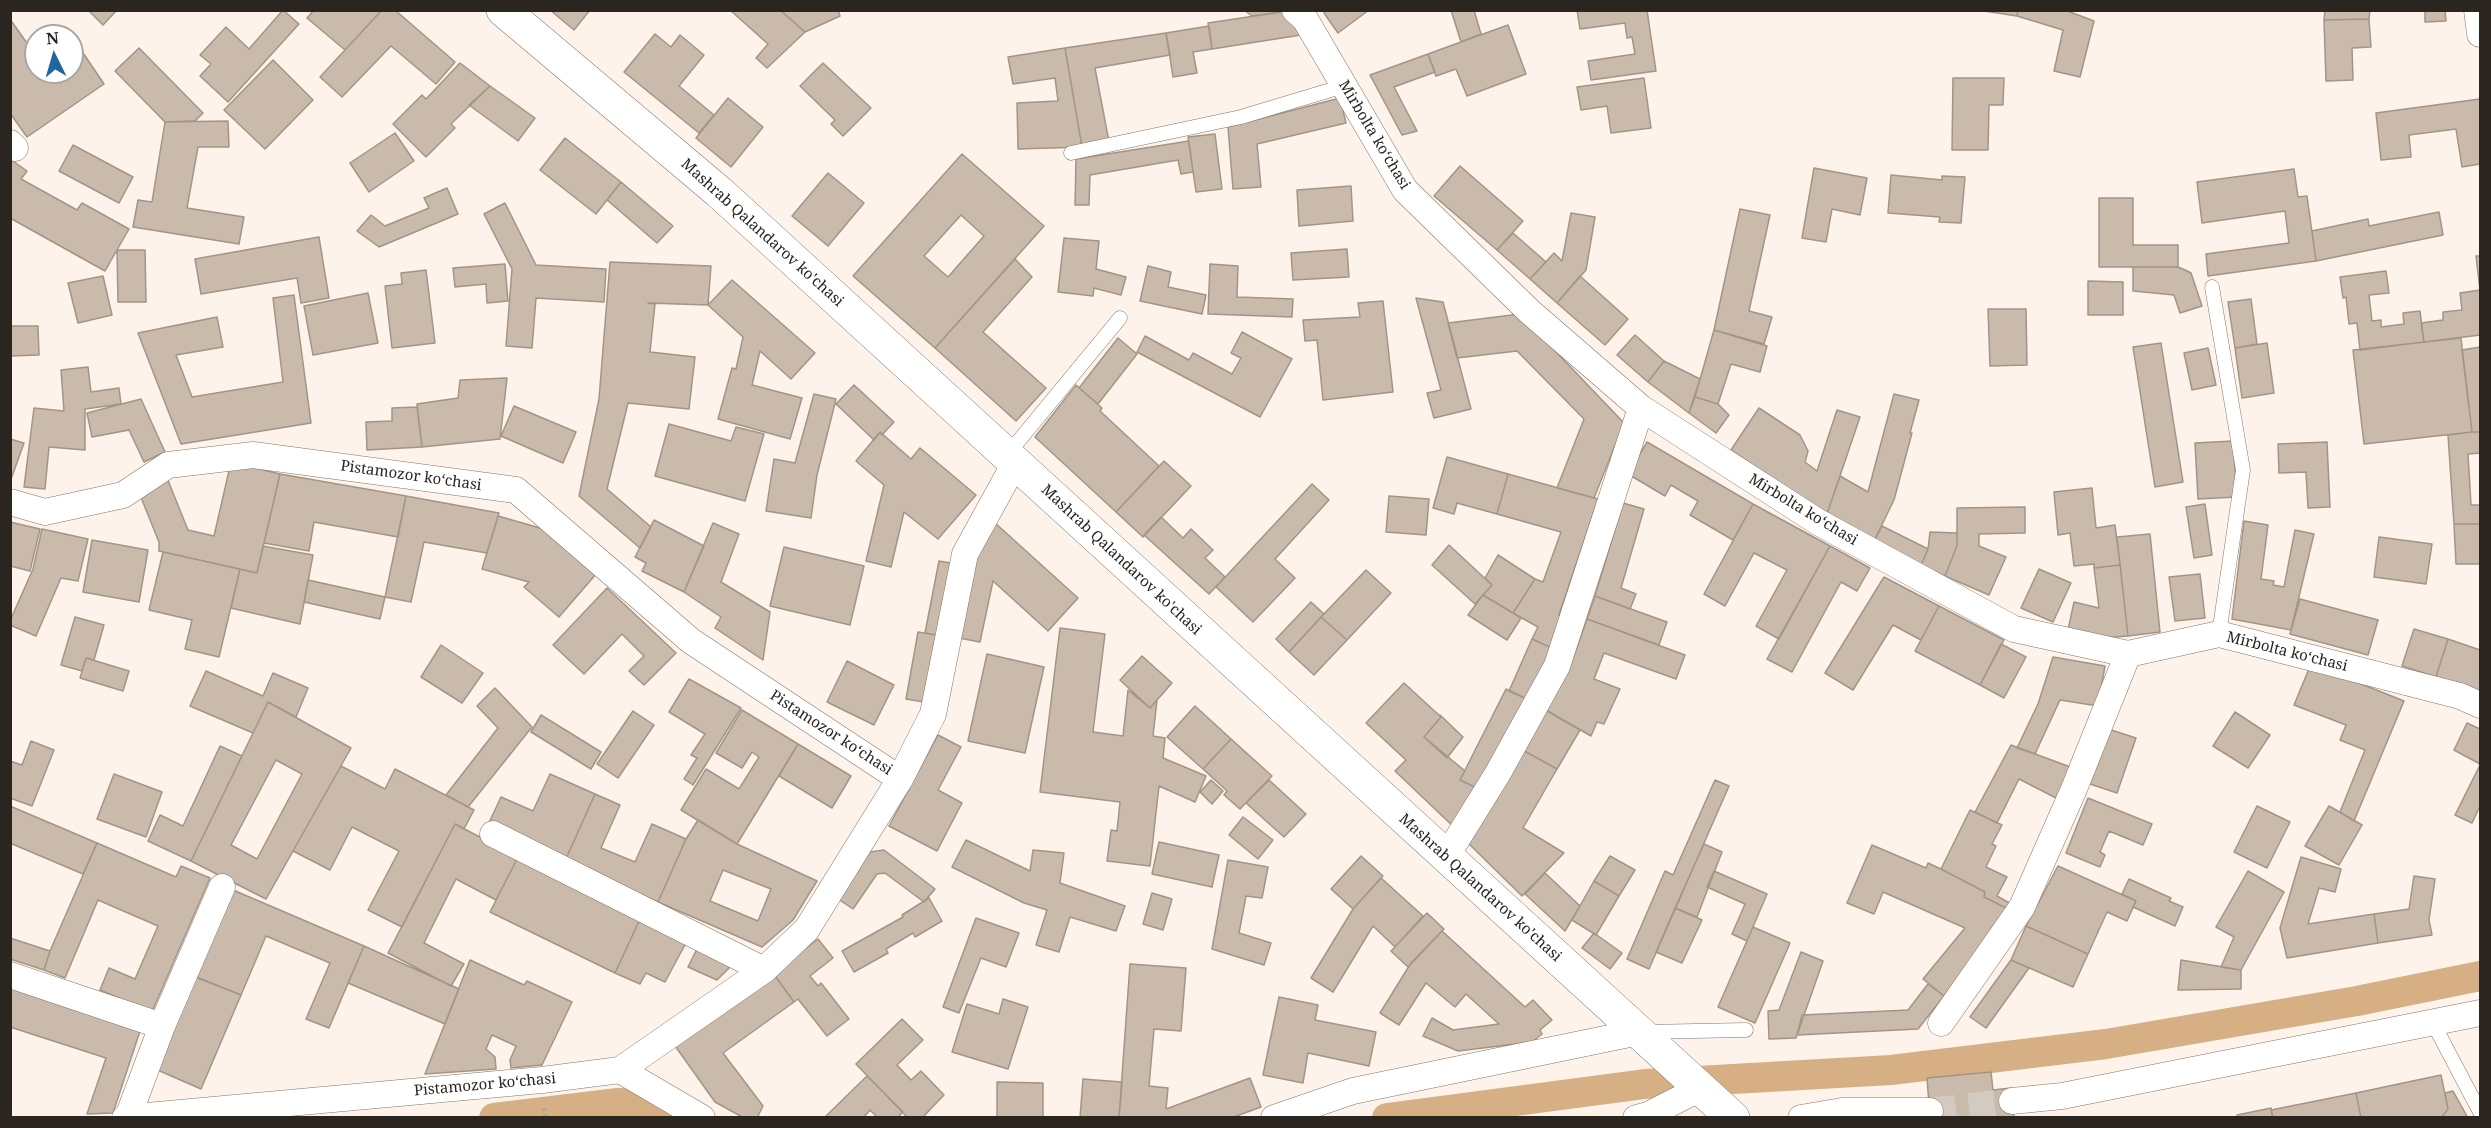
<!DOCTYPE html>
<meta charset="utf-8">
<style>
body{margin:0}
#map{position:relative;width:2491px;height:1128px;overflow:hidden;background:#fdf3ea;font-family:"Noto Serif",serif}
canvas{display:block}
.frame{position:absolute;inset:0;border:12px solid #2b251f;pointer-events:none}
.north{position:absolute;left:24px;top:24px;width:60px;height:60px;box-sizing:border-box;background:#fff;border:2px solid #aaa8a5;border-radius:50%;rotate:355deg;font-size:16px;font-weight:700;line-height:24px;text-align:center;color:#2b251f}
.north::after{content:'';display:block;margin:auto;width:21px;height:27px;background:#24669b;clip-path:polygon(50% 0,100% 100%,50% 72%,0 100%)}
</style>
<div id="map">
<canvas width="2491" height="1128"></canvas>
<div class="frame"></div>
<div class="north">N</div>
</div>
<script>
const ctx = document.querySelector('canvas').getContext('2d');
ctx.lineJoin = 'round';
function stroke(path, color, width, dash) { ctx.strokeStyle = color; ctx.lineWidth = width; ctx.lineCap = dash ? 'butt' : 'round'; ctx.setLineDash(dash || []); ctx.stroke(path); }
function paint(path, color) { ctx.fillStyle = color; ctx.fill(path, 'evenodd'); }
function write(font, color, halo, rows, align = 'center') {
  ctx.font = font + ' "Noto Serif",serif'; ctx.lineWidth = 5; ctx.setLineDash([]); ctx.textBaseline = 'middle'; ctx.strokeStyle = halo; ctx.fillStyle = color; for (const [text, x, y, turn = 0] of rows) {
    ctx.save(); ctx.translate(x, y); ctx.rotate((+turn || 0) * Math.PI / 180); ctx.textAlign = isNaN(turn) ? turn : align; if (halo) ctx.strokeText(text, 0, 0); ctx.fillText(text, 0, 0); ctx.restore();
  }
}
const canal = new Path2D(`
 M494,1118l124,-15 29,1 20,6 11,8
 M1387,1118l258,-34 246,-14 215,-26 251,-43 123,-25`);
const building = new Path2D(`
 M88,10h29l-14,15z
 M283,10l16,14 -71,78 -28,-26 11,-12 -11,-9 26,-28 23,22z
 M314,10h68l-37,40 -38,-32z
 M382,10h13l60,52 -19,22 -45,-38 -49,51 -22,-20z
 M550,10h40l-16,20z
 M730,10h50l25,22 -38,36 -11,-10 12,-14z
 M780,10h58l2,6 -35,16z
 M1244,10l44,1 -36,5z
 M1327,10h42l-31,23 -14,-20z
 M1451,10h23l7,24 -20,8z
 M1577,10h70l9,61 -65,9 -3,-19 47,-7 -3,-17 -5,1 -2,-15 -45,6z
 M1977,10h41l-1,6z
 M2018,10h52v2l24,9 -14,56 -26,-6 9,-41 -46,-14z
 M2325,10h45l-1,9 -45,1z
 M2425,10h20l1,11 -21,1z
 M1288,11l13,24 -89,14 -4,-26z
 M10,19l26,37v16h36l1,-34 31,46 -77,53 -17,-24z
 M2369,19l2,28 -19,1 1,32 -27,1 -2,-61z
 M1508,25l18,49 -59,22 -11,-27 -20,7 -8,-22z
 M1209,26l3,23 -19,3 4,21 -24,4 -7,-44z
 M1166,33l4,22 -75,13 14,74 -27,5 -17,-99z
 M655,34l16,13 9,-12 24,20 -25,31 35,29 -15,18 -75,-61z
 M139,48l64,65 -8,8 -30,1 -50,-51z
 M1065,48l17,99 -64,2 -1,-46 41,-2 -3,-23 -42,6 -5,-27z
 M1428,54l7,18 -41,15 23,44 -15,4 -32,-60z
 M273,60l40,40 -48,49 -41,-39z
 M460,63l30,23 -39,38 4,4 -29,29 -33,-33 29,-29 4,4z
 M823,63l48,45 -28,28 -12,-12 4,-4 -35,-34z
 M1644,78l7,50 -40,5 -4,-27 -26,4 -4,-23z
 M1953,78h51l-1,27h-14l-1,45h-36z
 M490,86l45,32 -17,23 -49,-36z
 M728,98l35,29 -32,40 -35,-29z
 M1340,98l6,25 -89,21 4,43 -28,2 -5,-62z
 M2480,99v65l-18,3 -6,-38 -47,6 2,22 -30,3 -5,-47z
 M228,121l1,26h-31l-11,61 57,9 -5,27 -106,-17 5,-27 14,2 13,-80z
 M395,133l19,28 -45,31 -19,-29z
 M1215,134l7,55 -26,3 -8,-55z
 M565,138l56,44 -25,32 -56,-44z
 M1189,141l4,31 -12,2 -3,-14 -88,15 -1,30h-14l1,-46z
 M73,145l60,32 -14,26 -60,-32z
 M962,154l82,72 -109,122 -82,-72zM961,215l23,21 -36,41 -24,-21z
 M10,159l17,12 -6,8 56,31 5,-7 47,26 -24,42 -95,-53z
 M1460,166l63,55 -26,29 -63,-54z
 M1814,168l53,10 -7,37 -28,-6 -6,33 -24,-4z
 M2294,169l4,28 9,-1 9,65 -108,15 -2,-22 83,-11 -4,-32 -83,12 -5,-41z
 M828,173l36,30 -36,43 -36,-30z
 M1891,175l51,5v-4l23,1 -4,46 -22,-1 1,-5 -52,-4z
 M621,182l52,44 -16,17 -50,-43z
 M1351,186l2,35 -54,5 -2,-36z
 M447,188l11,26 -79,33 -22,-16 14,-16 14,11 44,-18 -5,-10z
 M2099,198h34v47h45v22h-79z
 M505,203l31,62 70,4 -2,33 -68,-4 -4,50 -26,-2 6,-77 -28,-55z
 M1740,209l30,6 -21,96 23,6 -8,27 -50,-14z
 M2439,212l4,23 -127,26 -4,-30 56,-12 1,7z
 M1571,213l24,4 -9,53 -29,33 -27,-24 24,-26 8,8z
 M1513,233l33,29 -16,17 -33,-29z
 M319,237l10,61 -28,5 -4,-25 -96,16 -6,-35z
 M1064,238l35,3 -3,28 30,8 -5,18 -27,-7 -1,8 -35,-4z
 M1347,249l2,28 -56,3 -2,-27z
 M117,250h28l1,52h-28z
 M2476,256h4v35v-1z
 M1015,259l17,18 -49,55 63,56 -30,33 -81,-73z
 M610,262l101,4 -3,39 -60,-2 7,1 -5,48 45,5 -6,52 -61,-6 -21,86 44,38 -11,21 -61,-52 20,-97z
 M505,264l3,37 -21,2 -1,-19 -31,3 -2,-19z
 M1210,264l28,2 -1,31 56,2 -1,18 -84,-3z
 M1148,266l23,6 -3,15 38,8 -4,19 -62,-13z
 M2133,267h45l7,3 6,3 11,33 -22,7 -6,-18 -41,-4z
 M426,270l9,73 -43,5 -7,-62 17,-2 -1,-11z
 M2386,271l3,22 -20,2 3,26 9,-1v7l23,-3 -1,-11 17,-2 4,31 -64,8 -3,-27 -8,1 -3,-27 -3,1 -3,-21z
 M103,276l9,39 -34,8 -10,-40z
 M1580,276l48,43 -23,26 -48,-42z
 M732,280l83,73 -24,26 -31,-28 -8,34 50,13 -12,41 -72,-20 14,-51 4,1 7,-32 -35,-32z
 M2088,281l35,1v33h-35z
 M2480,290v45l-56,7 -3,-19 22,-3v-8l19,-2 -2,-17z
 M368,293l10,50 -65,12 -9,-49z
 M294,295l17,128 -130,21 -43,-111 79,-16 6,30 -47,8 16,42 91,-15 -10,-84z
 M1416,298l27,4 28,107 -37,9 -7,-25 14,-3z
 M2251,299l6,45 -22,4 -7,-46z
 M1383,301l10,91 -70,8 -6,-60 -12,1 -2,-21 57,-3 -2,-14z
 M1988,309h38l1,56 -37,1z
 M1520,314l104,109 -30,75 -37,-10 27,-69 -67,-68 -60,7 -9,-35z
 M10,326h28l1,29 -29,1z
 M1714,330l53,16 -7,26 -29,-8 -13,40 -23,-7z
 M1242,332l50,27 -32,58 -123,-65 8,-16 44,24 4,-7 39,21 9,-16 -10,-5z
 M1635,335l29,26 -16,21 -31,-27z
 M1118,338l19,16 -39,50 -19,-16z
 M2461,338l11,94 -108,12 -11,-94z
 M2161,343l22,139 -28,5 -22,-140z
 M2267,343l7,50 -32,5 -7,-50z
 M2480,347v85h-8l-10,-82z
 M2208,348l8,37 -24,5 -8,-37z
 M1664,361l36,18 -11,34 -41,-31z
 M88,367l3,25 28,-4 2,16 -36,5v41l-36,-3 -4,42 -21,-2 10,-79 30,3 -3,-41z
 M507,378l-7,61 -78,8 -5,-43 41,-6 2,-18z
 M854,385l40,37 -12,13 -2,-3 -6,8 -38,-36z
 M1076,385l26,23 -2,3 59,55 -43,46 -81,-75z
 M814,394l22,5 -19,76 -6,43 -45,-7 8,-52 21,4z
 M1894,394l25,6 -9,33h2l-18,67 -20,41 -47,-27 13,-38 28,16z
 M1695,397l23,7 11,11 -13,18 -27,-20z
 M141,399l24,53 -21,10 -15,-32 -37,7 -5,-24z
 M514,406l62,26 -13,31 -62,-27z
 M417,407l5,40 -55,3 -1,-28 26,-1v-13z
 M1759,408l41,27 8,16 -3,11 12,9 20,-61 23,7 -33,97 -96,-64z
 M669,424l62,17 5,-14 28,7 -19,67 -90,-25z
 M880,432l31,27 9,-11 56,47 -38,44 -34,-27 -13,55 -25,-6 18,-76 -28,-24z
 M2472,432h8v21l-12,1 3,51h9v19h-26l-6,-89z
 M10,439l14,4 -14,39z
 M2233,441l4,56 -39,2 -3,-56z
 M1647,442l106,62 -20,36 -43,-25 8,-14 -27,-16 -6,11 -37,-22z
 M2327,442l3,65 -22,1 -2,-36 -27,1 -1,-29z
 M1447,457l61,17 -11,40 -40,-11 -3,11 -21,-6z
 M1164,461l27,25 -48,51 -27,-25z
 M231,462l49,12 -23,99 -98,-22v-9l-21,-52 29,-12 21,52 26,6z
 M280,474l126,22 -8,41 -84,-15 -5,29 -45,-8z
 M1508,474l90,25 -39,116 6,2 -13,31 -20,-9 6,-12 -25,-14 22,-34 8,3 18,-50 -64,-18z
 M1312,484l17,16 -54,59 20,19 -42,44 -37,-35z
 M2092,488l4,40 19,-3 5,40 -26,3v-4l-20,2 -4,-33 -12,2 -4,-43z
 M406,496l93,17 -12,40 -63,-11 -13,60 -26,-5z
 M1389,496l40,3 -3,36 -40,-3z
 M1623,503l21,6 -23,79 15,6 -6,15 -35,-13z
 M1753,504l77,42 -51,93 -23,-13 31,-56 -33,-17 -29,53 -21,-12z
 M2205,504l7,51 -18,3 -8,-51z
 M2025,507v26l-46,1v12l27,11 -17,38 -44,-19 12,-30v-38z
 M498,516l49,14 50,43 -38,44 -35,-30 5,-5 -47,-13z
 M1161,517l22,21 8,-9 22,21 -8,8 20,19 -16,17 -65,-59z
 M654,520l50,26 -20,46 -42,-21 4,-8 -11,-6z
 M2244,521l24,4 -7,54 13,2 -1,4 11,2 11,-57 19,4 -23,96 -59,-11z
 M10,522l30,7 -10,42 -20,-5z
 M994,522l84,76 -30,33 -55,-50 -13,61 -21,-4 20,-97z
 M713,523l26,11 -18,48 49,30 -7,48 -48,-32 6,-11 -37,-25z
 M2454,524h26v40h-24z
 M1882,526l46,23 -7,16 -47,-24z
 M42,529l46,10 -10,42 -17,-3 -25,58 -26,-11v-4l23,-52z
 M1930,532l27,1v13l-12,30 -24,-11 7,-16z
 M2150,534l10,98 -32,4 -11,-99z
 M2379,537l53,7 -6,40 -52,-7z
 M92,540l56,10 -9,52 -56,-10z
 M1449,545l43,40 -17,19 -43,-39z
 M263,546l50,9 -13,69 -69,-16 9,-39 17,4z
 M1830,546l40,22 -13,23 -16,-9 -49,90 -25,-13z
 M784,547l80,19 -14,59 -80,-19z
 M163,552l77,17 -21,88 -34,-8 7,-29 -43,-10z
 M1498,555l37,24 -22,34 -30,-18 9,-10 -7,-7z
 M939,561l17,3 -14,72 -17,-3z
 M2120,565l8,71 -26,2 -34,-8 6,-28 25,6 -5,-40z
 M2039,569l32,14 -18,39 -32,-14z
 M1366,570l25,23 -44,47 -26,-23z
 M2200,574l5,44 -30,3 -6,-44z
 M1884,577l55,29 -18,34 -28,-15 -40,65 -28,-17z
 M308,580l77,17 -5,22 -76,-17z
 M607,588l69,65 -32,32 -15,-14 15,-15 -22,-22 -38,40 -31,-29z
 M1483,595l38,23 -14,22 -39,-25z
 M1595,596l72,26 -8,23 -72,-26z
 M2300,599l78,21 -10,35 -78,-21z
 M1311,602l13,12 -35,38 -13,-13z
 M1939,606l65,34 -24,45 -65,-34z
 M75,617l29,8 -10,35 -8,-2 -4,13 -21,-6z
 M1321,617l26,23 -33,35 -25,-23z
 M1587,619l98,36 -9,24 -72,-26 -10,26 26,10 -16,35 -7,-2 -6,14 -45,-26 25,-46z
 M1060,628l45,6 -12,98 30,4 5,-46 22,18 7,-8 -4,36 12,2 -2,20 43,18 -11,26 -36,-16 -9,80 -43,-5 4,-31 6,1 3,-29 -80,-10z
 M2414,629l34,10 -12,38 -34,-11z
 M918,632l24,4 -12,67 -24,-4z
 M1532,639l20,9 -23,52 -20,-9z
 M2448,639l32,11v42l-44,-15z
 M2001,644l25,13 -22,41 -24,-13z
 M441,645l42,28 -21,30 -41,-26z
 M987,654l57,13 -19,86 -57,-12z
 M1142,656l30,27 -22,25 -30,-28z
 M2053,657l52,9 -7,40 -38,-6 -25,54 -18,-6 21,-44z
 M86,658l43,13 -6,20 -43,-13z
 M847,661l47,24 -20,40 -47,-23z
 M2311,664l93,37 -50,120 -14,-9 25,-62 -25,-10 6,-15 -52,-20z
 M206,671l57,25 10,-23 35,15 -12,29 -28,-15 -15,31 -63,-27z
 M689,679l52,29 -48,77 -9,-6 13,-21 -6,-3 14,-21 -36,-22z
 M1404,683l37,34 -17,20 41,34 -5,9 23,11 -26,39 -62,-59 11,-11 -40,-37z
 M495,688l37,39 -64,80 -22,-12 52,-67 -21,-22z
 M1506,689l23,11 -46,91 -23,-11z
 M268,702l83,46 -85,151 -75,-38zM276,760l26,14 -45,85 -26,-14z
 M1195,706l36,33 -28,30 -36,-32z
 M1542,708l38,22 -23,39 -38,-21z
 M742,710l56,34 -61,100 -56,-34 25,-41 33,20 20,-32 -7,-5 -10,16 -26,-15z
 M633,711l21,14 -36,53 -21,-14z
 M2235,712l35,23 -22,33 -35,-22z
 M541,715l60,37 -10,17 -60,-37z
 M1440,715l23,22 -16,21 -23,-21 17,-20z
 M2467,723l13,6v35l-26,-14z
 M2108,729l28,9 -19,55 -27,-9z
 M938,735l23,12 -23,43 24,13 -25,48 -48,-25z
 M1231,739l41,37 -32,33 -16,-14 3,-4 -24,-22z
 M31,741l23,9 -22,56 -22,-8v-37l12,4z
 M798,744l53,32 -19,32 -53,-32z
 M2011,745l62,23 -15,31 -39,-20 -22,44 -22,-11z
 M220,746l22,10 -51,105 -43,-20 12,-26 23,11z
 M1519,748l38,21 -34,59 41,25 -42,43 -58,-57z
 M2480,765v41l-8,17 -17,-8z
 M341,766l44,23 10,-20 79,41 -10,19 -9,-5 -53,103 -34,-17 31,-59 -47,-24 -22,43 -37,-19z
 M114,774l48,18 -16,45 -49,-18z
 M550,774l45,20 -30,67 -78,-34 14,-30 32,14z
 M1211,780l12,11 -11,13 -12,-12z
 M1269,780l37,34 -22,23 -38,-34z
 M1715,780l14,6 -80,183 -22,-10 38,-88 8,4z
 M595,794l25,11 -19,43 34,14 17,-38 34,15 -28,63 -93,-41z
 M2088,798l64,26 -9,21 -34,-14 -9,21 5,3 -5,12 -34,-14z
 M10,806l87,37 -14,31 -73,-31z
 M2257,806l33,16 -23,46 -33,-16z
 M2329,806l33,19 -23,40 -34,-19z
 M1970,810l32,15 -10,19 4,2 -10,21 21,10 -10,19 16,9 -3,5 -26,-13 1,-5 -44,-23z
 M1243,817l30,23 -15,19 -29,-24z
 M698,820l39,24 80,37 -24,39 -31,27 -104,-45 28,-63zM723,870l48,19 -13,32 -48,-20z
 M455,824l63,33 -22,43 -40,-21 -32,64 40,21 -13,22 -63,-33z
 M966,840l64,31 3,-21 31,3 -4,30 65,23 -9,25 -46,-14 -11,35 -23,-7 11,-35 -23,-7 -72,-36z
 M1159,842l60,13 -7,32 -60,-13z
 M97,843l79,34 5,-11 29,12 -58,134 -52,-22 9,-22 26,11 23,-53 -60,-26 -33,78 -21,-8 6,-19z
 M1704,844l18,8 -25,65 -22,-9z
 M1872,845l54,23 2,-5 13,6 44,23 -1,5 26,13 -66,86 -21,-17 42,-51 -82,-36 -9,22 -27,-11z
 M884,850l51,39 -11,13 -39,-29 -8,1 -24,35 -15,-10 32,-47z
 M1361,856l22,20 -30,33 -22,-20z
 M1610,856l25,14 -16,26 -25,-15z
 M518,857l122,62 -25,54 -125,-61z
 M2301,857l40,12 -6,23 -16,-4 -11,36 66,-10 4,29 -91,15 -7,-30z
 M1228,860l40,7 -6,31 -16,-2 -7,37 32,10 -7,22 -52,-16z
 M2058,866l78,35 -9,20 -20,-9 -19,42 -62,-28z
 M1714,871l53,23 -20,47 -15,-7 13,-30 -38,-17z
 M2248,871l36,21 -43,78 -20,-3 13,-30 -18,-10z
 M1545,873l35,33 -15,25 -40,-37z
 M2414,876l21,3 -6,41 3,15 -54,8 -4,-29 35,-5z
 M1381,878l42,38 -28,31 -22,-21 -40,66 -22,-14 42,-69z
 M2129,879l42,19 -2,3 14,6 -8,19 -42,-19 3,-6 -14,-7z
 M1594,881l25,15 -23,39 -24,-15z
 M226,887l138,59 -35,82 -23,-9 24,-56 -64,-27 -25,59 -52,-21z
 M1152,893l20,6 -9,31 -20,-6z
 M929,898l13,23 -27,16 -2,-4 -27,16 2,4 -34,19 -12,-21 61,-34 -1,-2z
 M1675,908l27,12 -20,43 -26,-11z
 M1427,913l17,16 -36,38 -17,-16z
 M641,917l46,24 -22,41 -19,-9 -6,11 -25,-11z
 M976,918l43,15 -13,34 -25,-9 -22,55 -16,-6z
 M2026,926l62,28 -15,33 -62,-27z
 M1753,927l37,16 -35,80 -37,-16z
 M1442,931l83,76 8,-7 19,20 -12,10 2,4 -10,8 -74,9 -35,-15 9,-18 21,12 46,-6 -33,-30 -11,13 -29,-24 -27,42 -19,-12 31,-50z
 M1594,933l28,20 -12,16 -28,-21z
 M10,938l40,13 -6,19 -34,-11z
 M818,939l15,19 -23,18 8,10 3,-3 28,36 -22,17 -29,-37 -4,3 -21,-29z
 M364,946l95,43 -14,35 -97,-41z
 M697,949l34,17 -14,14 -29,-13z
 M1801,952l22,9 -27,77 -27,1 -1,-28 11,-1z
 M470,960l54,25 3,-4 45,21 -30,63 -31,3 -1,-8 6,-14 -24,-11 -6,14 9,8 1,12 -71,5z
 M2011,960l18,8 -43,60 -16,-11z
 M2181,960l60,10v19l-63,1z
 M1130,964l56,4 -5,63 -27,-2 -5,57 19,2 -2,21 84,-31 11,29 -30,11h-112z
 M773,973l21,29 -71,51 40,53 -6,12h-13l-29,-16 -42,-59z
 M193,976l48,19 -40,94 -48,-21z
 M1928,984l16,12 -26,33 -121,6 5,-20 106,-5z
 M10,988l130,43 -27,82 -26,1 19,-56 -96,-31z
 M1279,997l39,8 -3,15 61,12 -7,34 -61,-13 -5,30 -40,-8z
 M1003,999l25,8 -20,62 -56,-17 15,-48 32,10z
 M902,1019l21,21 -26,25 14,15 10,-9 23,24 -22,23h-14l-52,-54z
 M1991,1072l2,18 18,-2 3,30h-84l-3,-40z
 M2441,1075l7,34 -7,9h-80l-5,-25z
 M867,1076l36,36 -6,6h-19l-8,-8 -7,8h-39z
 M1083,1079l39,3 -3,36h-39z
 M997,1082l46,1v35h-46z
 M2453,1091l15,27h-27l7,-9 -3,-16z
 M2356,1093l5,25h-88l-2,-8z
 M2271,1108l2,10h-35l-1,-3z`);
const minorTunnel = new Path2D(`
 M1930,1111l82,-10`);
const path = new Path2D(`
 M544,1108l1,10`);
const service = new Path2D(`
 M1071,153l170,-36 103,-31
 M2212,287l31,183 -24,164
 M1007,455l113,-137
 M2433,1023l47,89
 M1644,1032l102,-2`);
const minor = new Path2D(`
 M1295,10l10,9 100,171 124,121 112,97 177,114 196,107 114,25 91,-20 241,62 20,9
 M2477,10l3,24
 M10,143l5,5
 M10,502l35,10 78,-17 45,-30 85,-10 263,35 175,151 209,138 -93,150 -43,41 -144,100 -78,10 -417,38
 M900,779l33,-65 32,-160 50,-91
 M493,834l271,136
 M1446,857l52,-84 59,-107 84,-258
 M10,975l152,51 -34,91
 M1941,1023l81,-116 52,-118 54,-135
 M162,1026l60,-139
 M620,1070l82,48
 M2012,1101l50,-5 418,-83
 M1274,1118l79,-27 286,-59
 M1636,1118l12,-3 53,-27
 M1801,1118l41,-7h88`);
const secondary = new Path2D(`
 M503,10l216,182 1014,926`);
const streetNames = [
 ["Mirbolta koʻchasi",1374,135,59],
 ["Mashrab Qalandarov ko'chasi",762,233,42],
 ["Pistamozor koʻchasi",411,476,8],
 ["Mirbolta koʻchasi",1803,510,31],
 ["Mashrab Qalandarov ko'chasi",1121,560,43],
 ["Mirbolta koʻchasi",2287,652,14],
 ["Pistamozor koʻchasi",831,733,33],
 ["Mashrab Qalandarov ko'chasi",1480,888,42],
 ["Pistamozor koʻchasi",485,1085,-5]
];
stroke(canal, '#d7af85', 30);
paint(building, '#cabaab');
stroke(building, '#a39486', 1.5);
stroke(minorTunnel, '#d3cac1', 26, [26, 13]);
stroke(service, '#847567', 15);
stroke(minor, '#847567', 27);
stroke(secondary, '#847567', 34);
stroke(path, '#afa79f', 4, [3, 3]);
stroke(service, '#fff', 14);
stroke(minor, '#fff', 26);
stroke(secondary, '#fff', 33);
write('15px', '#2b251f', '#fff', streetNames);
</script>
